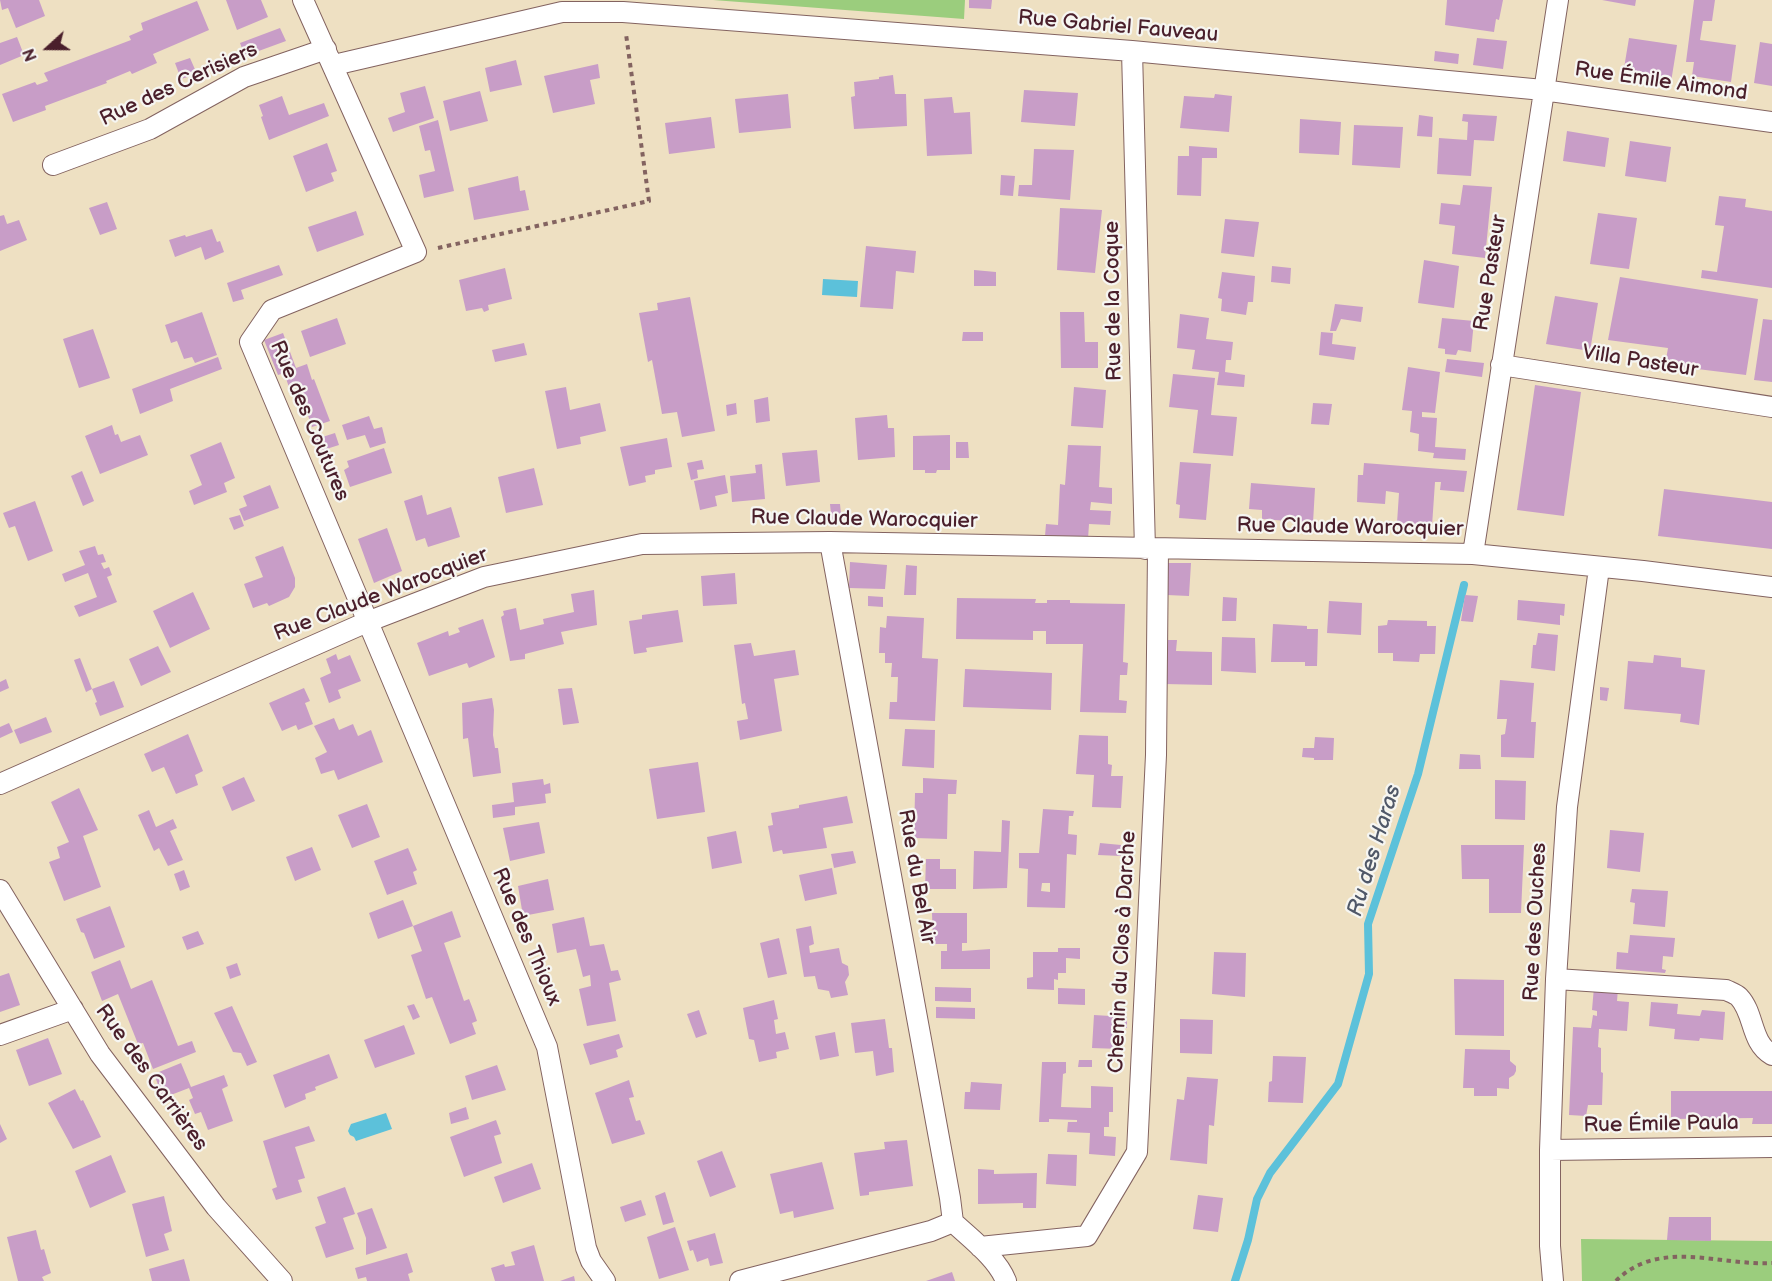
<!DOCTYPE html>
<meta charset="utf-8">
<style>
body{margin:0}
#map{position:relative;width:1772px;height:1281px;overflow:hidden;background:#eee0c2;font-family:"Balsamiq Sans",sans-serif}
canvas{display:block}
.north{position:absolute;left:18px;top:18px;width:60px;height:60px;-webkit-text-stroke:4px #f6f6f2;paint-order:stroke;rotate:249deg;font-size:16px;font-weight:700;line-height:24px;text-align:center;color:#4a1f2b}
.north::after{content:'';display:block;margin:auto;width:21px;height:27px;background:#4a1f2b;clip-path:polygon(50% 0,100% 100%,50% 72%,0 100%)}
</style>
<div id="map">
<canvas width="1772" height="1281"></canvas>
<div class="north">N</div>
</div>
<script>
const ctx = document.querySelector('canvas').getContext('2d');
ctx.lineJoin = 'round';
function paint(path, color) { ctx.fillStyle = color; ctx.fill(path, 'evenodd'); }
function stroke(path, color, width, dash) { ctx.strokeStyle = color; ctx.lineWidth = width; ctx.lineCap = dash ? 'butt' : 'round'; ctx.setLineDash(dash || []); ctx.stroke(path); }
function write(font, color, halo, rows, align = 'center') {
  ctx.font = font + ' "Balsamiq Sans",sans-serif'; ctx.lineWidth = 4.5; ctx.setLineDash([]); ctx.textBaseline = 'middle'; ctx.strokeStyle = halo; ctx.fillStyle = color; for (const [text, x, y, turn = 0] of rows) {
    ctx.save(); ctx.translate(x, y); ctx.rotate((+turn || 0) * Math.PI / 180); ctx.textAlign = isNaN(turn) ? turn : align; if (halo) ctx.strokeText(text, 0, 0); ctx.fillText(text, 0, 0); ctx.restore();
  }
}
const green = new Path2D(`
 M713,0h252l-1,19z
 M1581,1239l191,2v40h-190z`);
const water = new Path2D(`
 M823,279l35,2 -1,16 -35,-2z
 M386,1113l6,16 -36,12 -2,-4 -4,-2 -2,-4 3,-7z`);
const stream = new Path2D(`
 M1235,1281l13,-41 9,-41 13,-26 68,-89 31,-110 -1,-50 50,-150 46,-189`);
const building = new Path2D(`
 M0,0h39l6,16 -29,12 -8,-20 -6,2z
 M226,0h35l7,17 -31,13z
 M969,0h23l-1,9 -22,-1z
 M1447,0h56l-4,20 -3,-1 -2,13 -49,-7z
 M1602,0h34l-1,6z
 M1694,0h21l-3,21h-9l-3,19 36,5 -5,37 -39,-6 2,-14h-8z
 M197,1l12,29 -56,24 4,9 -25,11 -2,-3 -24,10 1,2 -62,23 1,4 -33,12 -11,-28 33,-12 2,3 11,-4 -4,-8 87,-33 -2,-4 14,-6 -2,-7z
 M280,28l6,13 -41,15 -5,-13z
 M17,37l7,18 -24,10v-22z
 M1477,38l30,3 -4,28 -30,-4z
 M1629,38l48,7 -6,37 -48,-8z
 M1760,42l12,2v42l-18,-3z
 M1435,51l24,3 -1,10 -24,-3z
 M190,58l7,16 -16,5 -6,-16z
 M516,60l6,25 -32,7 -5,-24z
 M598,64l2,14 -10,2 5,24 -42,9 -9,-37z
 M893,75l2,19h11l1,32 -53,3 -3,-32 4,-1 -1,-14 25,-3v-2z
 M425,86l9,32 -41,14 -5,-14 17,-6 -5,-19z
 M1024,90l54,3 -3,33 -54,-4z
 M480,91l8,30 -38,10 -7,-30z
 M788,94l3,34 -52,5 -4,-34z
 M1215,94l17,2 -3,36 -49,-4 4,-32 30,2z
 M282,96l7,19 35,-12 5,13 -60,24 -8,-23 2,-1 -4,-11z
 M952,97l2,16 16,-1 2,42 -45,2 -3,-57z
 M1463,114l34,2 -3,25 -20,-1 -3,36 -34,-2 2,-36 28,2 1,-18 -6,-1z
 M1419,115l14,2 -1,20 -15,-1z
 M711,117l4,31 -46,6 -4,-31z
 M1300,119l41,3 -2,33 -40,-2z
 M438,120l16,71 -30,7 -5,-23 16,-4 -5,-21 -5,1 -6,-25z
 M1354,125l49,2 -3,41 -48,-3z
 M1567,131l42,7 -4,29 -42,-6z
 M1630,141l41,6 -5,35 -41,-6z
 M327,143l10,28 -6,2 3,8 -28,11 -13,-36z
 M1189,146l28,2v10h-15l-1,38 -24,-1 1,-39h11z
 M1034,149l40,1 -4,50 -52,-4 1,-11h13z
 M1001,175l14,1 -2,20 -13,-1z
 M518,176l2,15 5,-1 4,20 -55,10 -6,-32z
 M1463,185l29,2 -7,71 -33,-4 3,-28 -16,-2 2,-21 19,2z
 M1719,196l27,3 -1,8 27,4v77l-71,-10 1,-8 15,2 7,-46 -9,-1z
 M107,202l10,27 -17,6 -11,-27z
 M1060,208l42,2 -7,63 -38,-3z
 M356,211l8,24 -47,17 -9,-25z
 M1598,213l39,5 -8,51 -39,-5z
 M4,215l3,9 12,-4 8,20 -27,11v-35z
 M1225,219l34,3 -5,35 -33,-4z
 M212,229l5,13 3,-1 4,11 -19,8 -4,-13 -26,10 -6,-17 16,-5 1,2z
 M866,246l50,5 -2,22 -18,-2 -3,38 -33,-2z
 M1424,260l35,6 -5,42 -36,-5z
 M279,265l4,10 -42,15 3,9 -11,3 -6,-19z
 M1272,266l19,2 -1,16 -19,-2z
 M505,268l7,31 -24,6 1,5 -5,2 -2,-4 -16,3 -7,-31z
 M974,270l22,2v14h-22z
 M1222,272l33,4 -2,26h-5l-2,13 -25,-4 1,-12 -4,-1z
 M1620,277l138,22 -12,76 -81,-10 3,-17 -60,-8z
 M1555,296l43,7 -8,48 -44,-7z
 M690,297l25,134 -33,6 -5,-25 -15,2 -10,-54 -4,2 -9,-49 19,-3 -1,-7z
 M1335,304l28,3 -2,15 -20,-3 -5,12h-6z
 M202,312l15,43 -22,8 -3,-6 -8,2 -7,-18 -6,2 -6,-18z
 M1060,312h24l1,30h13v26h-37z
 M1180,314l29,4 -3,21 27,3 -2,18h-5l-1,12 20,3 -1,12 -27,-2 2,-13 -27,-3 3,-19 -18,-2z
 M337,318l9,26 -36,13 -9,-26z
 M1442,318l32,3 -3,31 -13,-2 -2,5 -11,-1v-5l-7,-1z
 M1763,319l9,1v62l-18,-2z
 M93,329l17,49 -31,10 -16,-49z
 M963,332h20v9h-21z
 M1321,332l12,1 -1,11 24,3 -2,13 -35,-5z
 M283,333l13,35 11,-4 5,16 2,-1 16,42 -18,6 -15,-43 -8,3 -5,-14 -6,2 -14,-35z
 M524,343l3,12 -32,7 -3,-12z
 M218,357l4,12 -52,20 3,12 -33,13 -8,-25z
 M1447,359l37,4 -2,14 -37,-5z
 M1408,367l32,5 -5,41 -13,-1v5l15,1 -2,29 31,2 -1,11 -32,-2 1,-5 -16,-2 1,-17 -9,-2 2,-21 -10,-1z
 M1173,374l42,4 -4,37 26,2 -4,39 -40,-3 5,-43 -29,-3z
 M1535,385l46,7 -17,124 -47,-6z
 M566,387l4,23 30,-7 6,28 -26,6 1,7 -24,5 -12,-58z
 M1074,387l32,3 -3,38 -32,-2z
 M768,397l2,24 -14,2 -2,-23z
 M736,403l1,11 -10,2 -1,-11z
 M1313,403l19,1 -3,21 -18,-1z
 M887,415l1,13h6l1,29 -37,3 -3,-42z
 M369,416l5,13 8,-2 4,16 -16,5 -5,-13 -18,5 -5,-15z
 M112,425l3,10 3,-1 3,8 19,-7 8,20 -48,19 -15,-38z
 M335,433l4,12 -19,6 -4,-12z
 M950,435v35h-13l-1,3h-11v-3h-12v-34z
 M667,438l5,29 -17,3v4l-10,2 1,6 -17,4 -9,-39z
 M221,442l14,36 -11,5 3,9 -33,13 -5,-14 13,-6 -12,-30z
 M956,442h12l1,16h-13z
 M1068,445l33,1 -2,41 13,1v16l-21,-2 -1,8 21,1 -1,14 -21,-1 -1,15 -43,-3 1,-12 12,1 2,-41 5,1z
 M384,448l8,25 -42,14 -6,-17 5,-3 -2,-6z
 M817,450l3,32 -34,4 -4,-33z
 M702,460l2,9 -7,1 1,8 -7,2 -4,-17z
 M1180,462l31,2 -5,56 -27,-2 1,-13 -4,-1z
 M1364,463l103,8 -3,21 -24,-2 1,-8h-6l-3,44 -35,-3 2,-30 -13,-2 -1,13 -28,-2 1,-27h5z
 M762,464l3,35 -33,3 -2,-26 26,-3 -1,-8z
 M534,468l9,37 -37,8 -8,-36z
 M82,471l12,30 -11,5 -12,-30z
 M725,475l3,18 -13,3 2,10 -17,4 -6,-29z
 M1251,483l64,5 -2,35 -51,-4v-9l-13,-1z
 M270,485l9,23 -35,13 -5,-12 8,-3 -4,-10z
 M1664,489l108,13v47l-114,-13z
 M422,495l5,20 24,-8 9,30 -32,10 -3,-9 -9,3 -12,-40z
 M35,501l18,50 -25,10 -13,-35 -6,2 -6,-15z
 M830,504h10l2,20h-10z
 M240,515l4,11 -10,4 -5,-12z
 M387,528l15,43 -28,12 -16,-44z
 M95,546l3,9 5,-1 3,8 -5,1 3,6 5,-2 3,8 -5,2 10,25 -38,15 -5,-11 23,-9 -9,-24 -23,9 -3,-8 23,-9 -6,-14z
 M283,546l12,32v9l-6,10 -20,9 -2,-3 -14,5 -9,-24 19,-7 -8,-20z
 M850,562l37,3 -2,24 -36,-1z
 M1168,563h23l-2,33 -22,-1z
 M906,565l11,1 -1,29h-12z
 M735,573l2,31 -34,2 -2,-30z
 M594,590l3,35 -36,7 3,12 -39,10v5l-15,2 -9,-44 3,-2 -1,-4 13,-3 4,22 24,-6 -1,-5 31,-7 -3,-18z
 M193,592l17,37 -40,19 -17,-37z
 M1465,595l13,1 -5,26 -12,-1z
 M868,596l15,1v10l-15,-1z
 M1223,597l14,1 -1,23h-14z
 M957,598l79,1 -1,4h12v-3h23v3l55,1 -2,58 5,1 -1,12h-7l-1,25 8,1 -1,12 -46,-1 3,-68h-37v-13h-13v9l-77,-1z
 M1518,600l47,4 -1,12 -4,-1v10l-43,-5z
 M1329,601l33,2 -1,32 -34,-2z
 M678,610l5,32 -37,6 1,4 -13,2 -5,-33 13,-2v-4z
 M887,616l37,2 -2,40 16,1 -3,62 -46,-2 1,-17h7l1,-25h-7l1,-14h-7v-10h-6l1,-26 6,1z
 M483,619l12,38 -26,11 -2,-5 -38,13 -12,-33 31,-12 1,5 11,-4 -2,-4z
 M1388,620l39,1v5h9l-1,28h-15l-1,8 -26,-1v-8h-15v-27l9,-1z
 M1273,624l34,2v3h11l-1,37h-12v-4h-34z
 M1538,633l20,2 -3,36 -24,-3 2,-23h3z
 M1222,637l33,1 1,35 -35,-2z
 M1165,640h12l-1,11 36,1v33l-48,-1z
 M751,643l3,13 41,-6 4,25 -25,4 8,52 -42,9 -3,-19 11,-2 -3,-16 -3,1 -8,-59z
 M158,646l13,26 -30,14 -12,-27z
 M336,654l2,6 12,-5 11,26 -23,9 3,8 -12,5 -9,-25 11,-5 -5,-14z
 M1654,655l27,3v9l24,3 -6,55 -19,-3 1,-8 -57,-5 4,-48 25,2z
 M80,658l12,31 -6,3 -12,-32z
 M965,669l87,4 -1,37 -88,-3z
 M6,679l3,9 -9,4v-10z
 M1500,680l34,3 -3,39h5l-2,36 -33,-1v-22l4,-1 2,-15h-10z
 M114,681l10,26 -24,9 -5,-13 2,-1 -5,-13z
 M1600,687l9,1 -2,13 -7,-1z
 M304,688l6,13 -5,2 8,21 -15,6 -2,-5 -14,6 -13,-28z
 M572,688l7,35 -16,2 -5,-36z
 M492,698l2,12 -1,25 2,13h3l3,25 -28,4 -5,-39 -5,1 -1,-36z
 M46,717l6,15 -32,12 -6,-14z
 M334,718l5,12 14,-6 5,12 13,-6 12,32 -45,18 -4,-10 -13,4 -6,-16 12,-6 -13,-26z
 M9,723l4,9 -13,6v-11z
 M905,729l30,1 -1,38 -32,-2z
 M188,734l15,37 -8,4 3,10 -22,9 -12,-27 -12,5 -8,-18z
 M1079,735l29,1v28l4,1 -1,11h12l-2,32 -29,-1 2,-32 -18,-1z
 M1315,737l19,1 -1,22h-19v-2l-12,-1 1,-9h11z
 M1460,754l20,1 1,14h-22z
 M698,762l7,50 -48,7 -8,-50z
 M244,777l11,24 -23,10 -10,-24z
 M923,778l34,2 -1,14h-8l-1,45 -33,-1 1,-45h8z
 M543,779l1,6 6,-2 1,10 -6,1 1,9 -31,4v8l-22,3 -1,-13 22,-3 -2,-19z
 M1495,780l31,1 -1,39 -30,-1z
 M79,788l19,42 -15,6 18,51 -37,14 -15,-39 11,-4 -3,-11 12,-5 -18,-40z
 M847,796l6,27 -30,5 4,20 -44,6 -1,-4 -9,2 -5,-26 5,-1 -2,-12 28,-5v-3z
 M367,804l13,33 -28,11 -14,-33z
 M1043,809l31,2 -1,5h-4l-1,18 9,1 -1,20 -9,-1 -2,54 -38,-1 1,-38 -9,-1v-15h20zM1042,883h8v9l-9,-1z
 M149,810l7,17 17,-8 4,9 -7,3 13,29 -15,6 -9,-18 -5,3 -16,-36z
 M1002,820l8,1 -3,67 -34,1 1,-38 27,1z
 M539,822l6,31 -35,8 -7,-33z
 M1610,830l34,3 -4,39 -33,-4z
 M736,831l6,32 -30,6 -5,-32z
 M1100,843l21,2v11l-23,-1z
 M1461,845h63l-3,68h-32v-34h-27z
 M312,847l9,23 -26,11 -9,-24z
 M408,848l9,22 -4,2 4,12 -30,11 -13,-34z
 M853,851l3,12 -22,5 -3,-14z
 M926,859h14v10h16v20h-31z
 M832,868l5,26 -32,7 -6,-26z
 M184,870l6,17 -10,4 -6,-17z
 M548,879l6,31 -31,6 -5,-30z
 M1632,889l36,2 -3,36 -32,-3 2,-21 -5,-1z
 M403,900l10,26 39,-15 9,26 -17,6 20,58 5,-2 5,13 3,9 -5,2 4,11 -26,10 -18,-47 -6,2 -15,-44 11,-4 -9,-25 -35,13 -9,-26z
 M110,906l15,41 -31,12 -10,-26 -3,-1 -5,-13z
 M932,913h35v30h-5v8l28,-2v20h-49v-18h6v-7h-14z
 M584,917l6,29 14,-2 7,27 7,-1 3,10 -12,3 7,38 -29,5 -8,-37 12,-3 -1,-11 -7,2 -7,-28 -19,4 -5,-29z
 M811,926l3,18 -5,2 1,7 29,-5 3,15 6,3 1,9 -4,7 3,13 -17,3 -2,-7 -11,-2 -3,-13 -11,1 -8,-48z
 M198,931l6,13 -17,6 -5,-13z
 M1630,935l45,3 -2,19 -10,-1 -1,13 4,1 -1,3 -49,-4 1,-17 11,1z
 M779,938l8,36 -19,4 -8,-35z
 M1058,948h22v11l-14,-1v15h-8v7l-4,-1v11l-27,-1v-11l6,-1v-25h25z
 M1214,952l32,1 -1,44 -33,-3z
 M120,960l11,29 21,-9 26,66 14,-5 4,11 -43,17 -10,-26 -5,1 -20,-50 -16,7 -11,-29z
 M237,963l4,12 -11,4 -4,-12z
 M9,973l11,32 -20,7v-36z
 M1454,979l50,1v56l-49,-1z
 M935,987l36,1v14l-36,-1z
 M1594,987l24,2 -1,12 12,1 -2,29 -28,-2 -1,18 3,1v24l2,1 -1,32h-14l-2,11 -17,-1 4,-88 18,1 2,-13 4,1v-5l-5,-1z
 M1058,988l27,1v16l-27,-1z
 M774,1000l4,19 -4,1 2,14 9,-2 4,17 -13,3 1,6 -18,4 -5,-22 -5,-1 -6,-31z
 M1651,1002l27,2 -1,10 23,2 2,-6 23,2 -2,28 -23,-2 -1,3 -25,-2 1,-10 -26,-3z
 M414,1004l6,13 -7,3 -6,-14z
 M232,1006l25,56 -10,4 -6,-13 -8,-1 -19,-39z
 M936,1007l39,1v11l-39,-1z
 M699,1010l8,24 -11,4 -9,-24z
 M1094,1015l33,2v11h-6l-1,21 -28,-1z
 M885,1019l4,29h3l2,24 -18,4 -3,-25 -18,2 -4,-30z
 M1180,1019l33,1 -1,34 -32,-1z
 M404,1025l11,29 -40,14 -11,-28z
 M835,1032l4,24 -19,4 -5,-24z
 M619,1034l4,13 -7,3 2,7 -28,8 -7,-21z
 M48,1038l14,36 -33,12 -13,-36z
 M1465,1049l45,1v11l6,5v5l-2,4 -5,3v11l-12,-1v8h-23v-8h-11z
 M329,1054l9,24 -23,9 1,3 -11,4 1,5 -21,9 -12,-33z
 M1273,1056l33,1 -3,46 -35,-1 1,-20 3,-1z
 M1079,1060h13v7h-14z
 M1042,1062h24v11l-3,1 -2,33 30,1v-22l22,1v25h-4v15h-5v9l12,1 -1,19 -26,-2 1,-21 -23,-1 1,-10h9v-2l-28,-1v3h-10z
 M181,1063l10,24 33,-12 4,11 -6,3 11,32 -25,9 -7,-18 -6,2 -6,-14 4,-2 -4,-10 -26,10 -9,-24z
 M497,1065l9,25 -34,10 -7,-24z
 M1187,1077l31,2 -4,47 -5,-1 -2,39 -37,-4 7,-61 7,1z
 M629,1080l5,17 -5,1 7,23 4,-1 5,14 -33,10 -17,-51z
 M971,1082l31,2 -2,26 -36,-1 1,-17h5z
 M75,1089l6,12 2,-1 18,37 -28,12 -25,-46z
 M1671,1091h101v33h-20l1,-6 -82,1z
 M466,1107l3,12 -18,5 -2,-11z
 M496,1120l5,14 -7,2 8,27 -38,14 -14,-40z
 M0,1124l7,15 -7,4z
 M309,1126l6,15 -20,6 10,31 -7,2 4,12 -26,8 -4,-11 5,-2 -14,-46z
 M907,1140l6,46 -44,6v3l-9,1 -6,-43 31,-4 -1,-7z
 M722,1151l14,36 -26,10 -13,-36z
 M1048,1154l29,1 -1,31 -30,-2z
 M111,1155l15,37 -36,16 -15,-37z
 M822,1162l12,47 -40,9 -1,-7 -13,3 -10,-40z
 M532,1163l9,26 -38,14 -9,-26z
 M978,1169l16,1v4l43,-1 -1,35h-13v-5l-45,1z
 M345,1187l10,27 -12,4 11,31 -28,9 -11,-31 11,-4 -9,-26z
 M665,1192l9,30 -11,3 -8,-29z
 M1198,1195l25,3 -5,34 -25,-3z
 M164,1196l8,35 -8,3 5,16 -23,7 -14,-53z
 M641,1200l5,15 -21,7 -5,-15z
 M372,1208l15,40 -21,7v-17l-9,-25z
 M1669,1217h42v24l-44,-1z
 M675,1227l14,43 -30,9 -12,-42z
 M36,1230l5,20 3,-1 7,24 -9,4 2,4h-26l-11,-44z
 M715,1233l8,30 -13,3 -2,-8 -11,4 -4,-12 -3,1 -3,-10z
 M534,1245l10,36h-49l-4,-13 13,-4 1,3 10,-2 -4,-13z
 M407,1253l6,19 -5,2 2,7h-43l-1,-4 -8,2 -3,-11z
 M184,1259l6,22h-38l-3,-12z
 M952,1272l3,9h-29z
 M574,1276l1,5h-15z`);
const path = new Path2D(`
 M438,248l211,-47 -23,-167
 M1616,1281c43,-43 103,-15 156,-18`);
const street = new Path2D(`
 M303,0l113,252 -144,58 -22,32 297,705 39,201 5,13 14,20
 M1132,51l13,498
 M334,65l228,-53h61l509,39 411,39 229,32
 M53,165l97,-36 94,-52 82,-28
 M1501,365l271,42
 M830,542l120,656 3,24
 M1473,554l85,-554
 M0,784l367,-162 117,-45 158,-33 188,-2 643,12 170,17 129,16
 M0,890l100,164 116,153 66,74
 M1556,979l170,11c4,2 10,4 13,7 16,17 11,45 33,58
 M0,1035l73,-26
 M1550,1150l222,-3
 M953,1222c18,17 44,36 53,59
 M980,1247l107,-11 50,-84 19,-397 2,-206
 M740,1281l191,-50 22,-9
 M1553,1281l-3,-35v-96l6,-171 11,-172 32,-239`);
const streetNames = [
 ["Rue Gabriel Fauveau",1118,27,5],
 ["Rue Émile Aimond",1661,82,8],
 ["Rue des Cerisiers",179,85,-25],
 ["Rue Pasteur",1491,273,-81],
 ["Rue de la Coque",1114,301,-91],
 ["Villa Pasteur",1640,362,9],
 ["Rue des Coutures",309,421,67],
 ["Rue Claude Warocquier",864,520,1],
 ["Rue Claude Warocquier",1350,528,1],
 ["Rue Claude Warocquier",381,595,-21],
 ["Rue du Bel Air",916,877,80],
 ["Rue des Ouches",1536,922,-87],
 ["Rue des Thioux",526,937,67],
 ["Chemin du Clos à Darche",1123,952,-87],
 ["Rue des Carrières",151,1078,54],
 ["Rue Émile Paula",1661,1125,-1]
];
const waterNames = [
 ["Ru des Haras",1375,851,-73]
];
paint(green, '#9bcd7d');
paint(water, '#5cc1da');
stroke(stream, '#5cc1da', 8);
paint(building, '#c89dc7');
stroke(street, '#836360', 22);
stroke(path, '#836360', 4, [4.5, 4.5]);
stroke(street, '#fff', 20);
write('21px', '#4a1f2b', '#f6f6f2', streetNames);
write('italic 22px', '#505868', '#f6f6f2', waterNames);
</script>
